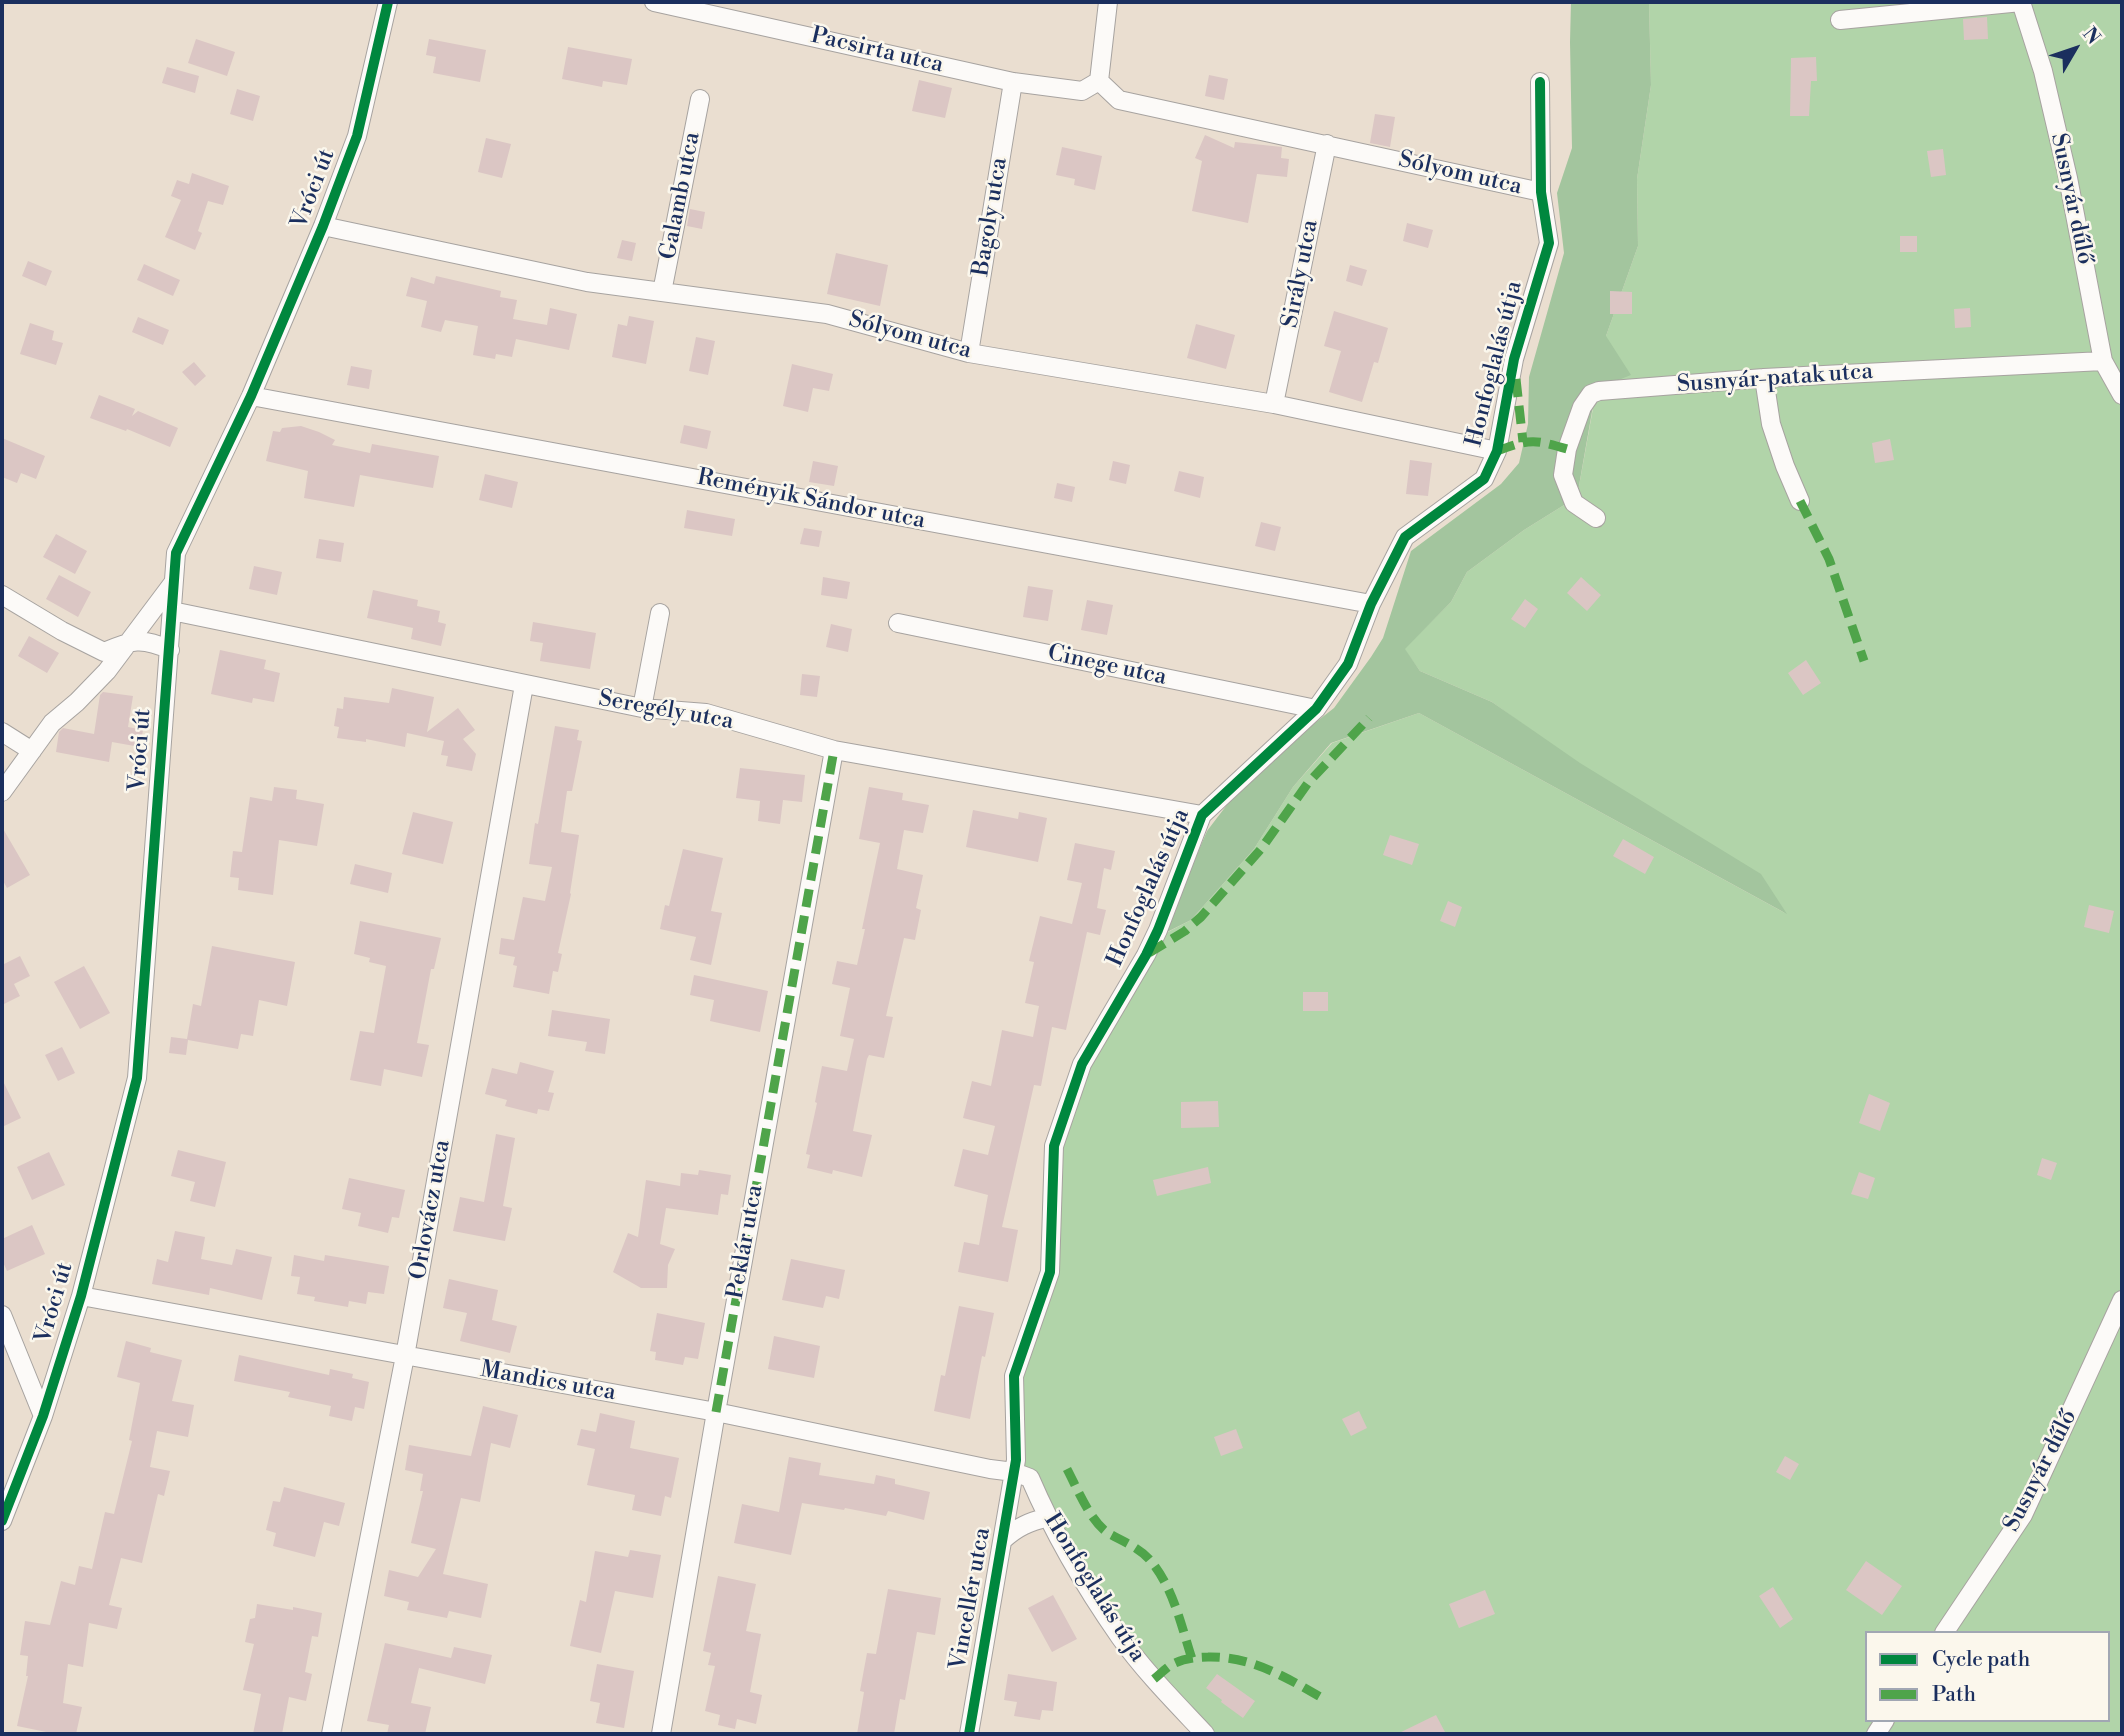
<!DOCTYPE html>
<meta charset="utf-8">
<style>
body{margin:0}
#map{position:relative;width:2124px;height:1736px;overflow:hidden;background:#eaded0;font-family:"Libre Bodoni",serif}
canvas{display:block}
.frame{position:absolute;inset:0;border:4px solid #1b2f5e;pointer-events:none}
.legend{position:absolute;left:1865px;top:1631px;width:245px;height:91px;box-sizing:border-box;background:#fbf7ec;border:2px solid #a1a7b3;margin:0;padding:9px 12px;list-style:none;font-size:21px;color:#1b2f5e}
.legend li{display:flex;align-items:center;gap:14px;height:35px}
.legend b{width:35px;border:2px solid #a1a7b3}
.north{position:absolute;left:2040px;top:14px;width:70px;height:70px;-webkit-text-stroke:5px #fbf7ec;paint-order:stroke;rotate:51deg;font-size:19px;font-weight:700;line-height:28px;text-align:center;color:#1b2f5e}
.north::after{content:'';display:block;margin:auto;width:24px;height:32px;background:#1b2f5e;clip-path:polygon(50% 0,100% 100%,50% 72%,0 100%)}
</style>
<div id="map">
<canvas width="2124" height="1736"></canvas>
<div class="frame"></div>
<ul class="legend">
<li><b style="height:9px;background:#00873e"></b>Cycle path</li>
<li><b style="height:9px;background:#4fa44a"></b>Path</li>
</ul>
<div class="north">N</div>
</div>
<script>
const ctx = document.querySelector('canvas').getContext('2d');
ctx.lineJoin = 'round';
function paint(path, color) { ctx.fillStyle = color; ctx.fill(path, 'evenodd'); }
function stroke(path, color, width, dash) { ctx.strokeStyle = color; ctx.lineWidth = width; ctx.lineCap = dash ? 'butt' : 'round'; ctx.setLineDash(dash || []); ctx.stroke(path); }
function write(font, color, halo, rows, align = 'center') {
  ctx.font = font + ' "Libre Bodoni",serif'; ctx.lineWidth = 5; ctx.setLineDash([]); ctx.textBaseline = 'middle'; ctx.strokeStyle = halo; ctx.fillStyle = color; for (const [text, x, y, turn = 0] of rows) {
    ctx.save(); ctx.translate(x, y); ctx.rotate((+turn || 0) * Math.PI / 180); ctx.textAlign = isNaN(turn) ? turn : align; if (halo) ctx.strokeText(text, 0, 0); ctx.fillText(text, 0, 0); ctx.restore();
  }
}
const green = new Path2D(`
 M1649,2h473v1732h-917l-51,-55 -112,-173 -28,-34v-96l36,-104 4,-126 28,-82 82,-130 27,-14 63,-71 39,-62 39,-44 87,-30 366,200 -293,-211 -72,-31 -16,-22 47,-47 16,-30 57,-42 53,-33 29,-161 32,-90 -1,-67 14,-94zM1867,1633h241v87h-241z`);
const forest = new Path2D(`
 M1571,2h78l2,83 -14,94 1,67 -32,90 25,39 -35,14 -19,108 -53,33 -57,42 -16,30 -46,47 15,22 72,31 88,61 181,111 26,40 -368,-201 -88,30 -38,44 -39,62 -63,71 -28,14 44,-103 45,-59 82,-64 37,-51 12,-19 28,-87 90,-67 18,-21 9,-39 1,-47 35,-124 -7,-60 15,-45 -2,-106z`);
const building = new Path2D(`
 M1987,17l1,22 -24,1 -1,-21z
 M196,39l39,13 -8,24 -39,-13z
 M429,39l57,11 -6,32 -47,-9 3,-16 -10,-2z
 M568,47l64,12 -5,26 -24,-4 -1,6 -40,-8z
 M1816,57l1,24h-6l-2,35h-19l1,-58z
 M167,67l32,9 -4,17 -33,-10z
 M1209,75l19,4 -4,21 -19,-4z
 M919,80l33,8 -7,30 -33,-7z
 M237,89l23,7 -7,25 -23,-7z
 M1375,114l20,3 -5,30 -20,-4z
 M1205,135l29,13 1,-6 47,5 -1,11 8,1 -2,18 -30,-3 -9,49 -56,-12 10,-50 -7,-3z
 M486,138l25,6 -9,34 -24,-6z
 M1062,147l40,9 -7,34 -21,-5 1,-6 -19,-4z
 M1943,149l3,26 -15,2 -4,-26z
 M192,173l37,13 -6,19 -15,-4 -10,30 4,2 -7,17 -30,-13 16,-37 -10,-4 6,-16 12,4z
 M690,209l15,3 -3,17 -15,-3z
 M1407,223l26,7 -5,18 -25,-7z
 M1900,236h17v16h-17z
 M622,240l14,3 -4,18 -15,-3z
 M836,253l52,12 -8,41 -53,-12z
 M28,261l24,10 -6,15 -24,-10z
 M144,264l36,16 -7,16 -36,-16z
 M1350,265l17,5 -5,16 -16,-5z
 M436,276l65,15 -1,6 17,3 -4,19 34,6 3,-17 27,6 -8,36 -53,-11 -4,18 -16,-3 -1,5 -22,-4 5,-29 -33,-6 -4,12 -20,-5 6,-26 -21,-5 5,-19 23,7z
 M1610,291l22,1v22h-22z
 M1970,308l1,19 -16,1 -1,-19z
 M1334,311l54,17 -10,35 -4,-1 -12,40 -33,-10 12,-41 -17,-5z
 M629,316l25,5 -8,43 -34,-7 6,-33 9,2z
 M138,317l31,13 -6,15 -31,-13z
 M30,323l24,8 -2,9 11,3 -7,22 -36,-11z
 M1196,324l39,11 -9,34 -39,-11z
 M696,337l19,4 -7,34 -19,-4z
 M194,362l12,14 -11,10 -13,-14z
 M792,364l41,10 -4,17 -16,-3 -5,24 -25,-6z
 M351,366l21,4 -3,19 -22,-4z
 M99,395l36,14 -3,7 6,-5 40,17 -8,19 -43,-18 -1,2 -36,-13z
 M684,425l27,6 -4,18 -27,-6z
 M301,426l18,6 16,8 -3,5 38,8 2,-9 67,12 -6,32 -73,-13 -6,32 -50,-9 4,-27 -42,-10 7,-30 7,1 2,-4z
 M2,438l43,18 -9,23 -15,-6 -4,10 -15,-6z
 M1890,439l4,21 -19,3 -3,-20z
 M1410,460l22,3 -4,33 -22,-2z
 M813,461l25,5 -4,20 -25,-4z
 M1113,461l17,4 -4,19 -17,-4z
 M1179,471l25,6 -4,21 -26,-7z
 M485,474l33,8 -6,26 -33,-8z
 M1057,483l18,4 -3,15 -18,-4z
 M687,510l48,9 -3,17 -48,-8z
 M1261,522l20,5 -6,24 -20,-5z
 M804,528l18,3 -3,16 -19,-3z
 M56,534l31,17 -12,23 -32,-17z
 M319,539l25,4 -3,19 -25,-4z
 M254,566l28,6 -5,23 -28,-6z
 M59,575l32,17 -13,25 -32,-18z
 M823,577l27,5 -3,17 -26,-4z
 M1581,577l20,18 -14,16 -20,-18z
 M1028,586l25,4 -5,31 -25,-4z
 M373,590l45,10 -1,6 23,5 -2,11 8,2 -5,22 -30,-7 2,-11 -46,-10z
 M1525,599l13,10 -13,19 -14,-9z
 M1087,600l26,5 -6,30 -26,-5z
 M533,622l63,11 -6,36 -50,-8 3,-18 -13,-2z
 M831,624l21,5 -4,23 -22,-5z
 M29,636l30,17 -12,20 -29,-17z
 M220,650l46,10 -2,9 16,4 -6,29 -21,-4 -1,5 -41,-9z
 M1806,660l15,23 -18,12 -15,-22z
 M802,674l18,2 -3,21 -17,-2z
 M392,688l42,9 -7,35 31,-24 17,22 -12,9 13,15 -4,17 -26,-5 2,-10 -7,-1 3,-14 -37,-8 -2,14 -39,-8v3l-29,-4 2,-11 -5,-1 3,-18 6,1 1,-12 45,6z
 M103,692l30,4 -5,31 15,3 -3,17 -28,-5 -3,20 -53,-10 3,-20 4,-4 31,6 6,-39z
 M555,726l24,4 -2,10 5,1 -10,50h-5l-6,41 18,3 -9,58 1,1 -13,59 4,1 -4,18 -5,-1 -4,23 -36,-7 4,-21 -4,-1 2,-8 -16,-3 2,-16 13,2 9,-43 22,4 7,-34 -23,-3 6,-41 3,1z
 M740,768l65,7 -3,27 -19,-2 -3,24 -22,-3 2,-20 -24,-3z
 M274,787l23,3 -1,9 28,5 -7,42 -38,-6 -6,55 -35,-5 1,-12 -9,-1 3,-26 9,1 8,-55 22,4z
 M869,787l34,6 -1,7 27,5 -6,28 -19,-3 -7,39 26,6 -7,33 5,2 -6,30 -11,-2 -18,78 7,1 -9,41 -15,-3 -2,4 -14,72 19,4 -10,42 -29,-7 -1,4 -25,-6 3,-13 -4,-1 11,-51 -2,-1 7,-36 25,5 7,-32 -14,-3 10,-48 -18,-4 5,-23 20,4 8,-36h-3l18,-86 -21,-4z
 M973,810l45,9 1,-7 28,6 -9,44 -72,-15z
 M413,812l40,10 -10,42 -41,-10z
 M2,827l28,48 -23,13 -5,-9z
 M1390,835l29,9 -7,21 -29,-10z
 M1623,839l31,18 -9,17 -32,-18z
 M1075,843l40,8 -4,19 -7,-2 -7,40 9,2 -6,25 -13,-3 -21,98 -14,-3 -11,59 -7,-1 -32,142 16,3 -10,52 -50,-10 6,-30 15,3 9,-50 -34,-9 9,-37 25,6 7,-29 -32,-8 9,-37 19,5 11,-56 31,7 6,-31 -14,-3 9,-41 -5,-1 11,-45 32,8 10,-41 -15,-3z
 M683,849l40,9 -12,53 11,2 -11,52 -21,-5 6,-23 -36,-8 5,-24 4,1z
 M355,864l37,9 -4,20 -38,-9z
 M1448,901l14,6 -7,20 -15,-6z
 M2089,905l25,6 -5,22 -25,-6z
 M360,921l81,17 -7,31h-3l-14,74 12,2 -7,32 -38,-8 -3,17 -31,-6 10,-49 14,2 12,-67 -17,-4 1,-4 -16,-4z
 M212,946l83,16 -8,44 -28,-6 -6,36 -12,-2 -3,15 -50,-9 -2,15 -17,-2 2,-16 16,2 6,-35 8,2z
 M20,956l10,20 -16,8 6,12 -18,9v-46l2,5z
 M84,966l26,47 -30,16 -26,-47z
 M694,975l74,16 -8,41 -50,-11 4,-21 -24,-5z
 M1303,992h25v19h-25z
 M552,1010l58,9 -5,35 -20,-3 2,-9 -39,-6z
 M62,1047l13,26 -17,8 -13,-26z
 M520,1062l34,9 -6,21 6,1 -5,18 -11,-2 -1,5 -32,-8 2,-6 -22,-6 7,-26 25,6z
 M2,1079l19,39 -19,9z
 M1869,1094l21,9 -10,28 -21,-8z
 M1218,1101l1,26 -38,1v-26z
 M496,1134l19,4 -12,68 9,2 -7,33 -52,-10 7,-34 24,5z
 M178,1150l48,12 -11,45 -25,-6 5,-19 -24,-6z
 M49,1152l16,33 -33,15 -15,-33z
 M2042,1158l15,5 -6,17 -14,-5z
 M1208,1167l3,16 -54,13 -4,-16z
 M699,1170l32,5 -3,20 -7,-1 -3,21 -52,-7 -6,36 15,5 -7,16 -1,23h-26l-28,-16 15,-39 10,4 8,-57 34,6 1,-13 17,2z
 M1859,1172l16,6 -7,21 -17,-5z
 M349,1178l56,12 -6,28 -7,-1 -4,16 -30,-7 3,-13 -19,-4z
 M32,1225l13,29 -38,17 -5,-11v-21z
 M175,1231l30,6 -4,22 31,6 4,-16 36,8 -10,43 -52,-12 -1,7 -57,-11 5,-25 11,3z
 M294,1255l30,6 1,-6 64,11 -5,28 -16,-2 -2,12 -17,-3 -1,6 -34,-6 1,-4 -18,-3 3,-17 -9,-1z
 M791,1259l54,11 -6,29 -13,-3 -3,12 -41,-8z
 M449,1279l49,11 -6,30 25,6 -7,27 -50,-12 7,-28 -24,-5z
 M959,1306l35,7 -9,44 -3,-1 -12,63 -36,-8 7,-36 4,1z
 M657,1313l48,10 -7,36 -13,-2 -2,8 -28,-5 1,-8 -6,-1z
 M774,1336l46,10 -6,32 -46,-9z
 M126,1341l25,7 -1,4 32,8 -10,41 22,4 -6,32 -31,-6 -7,36 20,4 -6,25 -6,-2 -16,69 -21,-5 -12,47 13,3 -5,21 -28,-6 -6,44 -15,-3 -5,39 19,4 -6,27h-20l-39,-8 11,-50h-2l2,-20 -8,-1 5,-34 25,4 11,-44 14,4 4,-19 13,3 13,-57 9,2 18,-73 -3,-1 11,-57 -23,-6z
 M239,1355l90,20 1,-6 23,5 -1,4 17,4 -5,27 -9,-2 -3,14 -23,-5 2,-10 -43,-9 2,-5 -56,-11z
 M483,1406l35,9 -8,33 -19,-5 -11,59 -19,-4 -18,76 45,10 -7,34 -32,-7 -2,7 -40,-8 2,-8 -25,-6 5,-26 29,7 18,-28 -25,-6 12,-52h-3l3,-17 -18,-4 4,-25 62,11z
 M1359,1411l8,17 -16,8 -9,-17z
 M600,1413l35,8 -5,27 49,10 -8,40 -6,-2 -4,20 -29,-6 3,-15 -48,-10 8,-36 -18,-4 4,-16 15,3z
 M1236,1429l7,19 -22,8 -7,-19z
 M1785,1456l14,8 -9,16 -14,-8z
 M789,1457l32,6 -2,12 55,9 2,-9 19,4v5l35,8 -6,28 -36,-9 -2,5 -41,-8 -1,2 -42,-7 -11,52 -57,-12 8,-39 37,8z
 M284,1487l61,16 -6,23 -15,-4 -9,35 -42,-11 3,-13 -10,-3 7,-29 7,1z
 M630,1550l31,5 -8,43 -38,-7 -14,62 -31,-7 10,-46 6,2 9,-51 33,6z
 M1866,1561l36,25 -20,29 -36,-25z
 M718,1576l38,8 -10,47 15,3 -11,58 12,3 -6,29 -19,-5 -2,10 -17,-4 2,-10 -15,-4 10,-45 -7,-1 3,-12 -8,-2z
 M1773,1587l20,32 -13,9 -21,-32z
 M888,1589l53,9 -6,37 -18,-3 -12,68 -5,-1 -6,35h-37l7,-42 -4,-1 7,-38 9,1z
 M1485,1590l10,24 -36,14 -10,-24z
 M1053,1595l24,44 -25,13 -24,-44z
 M257,1604l36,6v-3l29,6 -4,24 -6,-1 -7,36 7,2 -6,27 -17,-4 -7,37h-29l8,-40 -18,-4 11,-46 -9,-2 5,-23 5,-1z
 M385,1643l66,15 3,-11 38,8 -7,29 -66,-16 -8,35 20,4 -6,27h-38l2,-9 -22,-4z
 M597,1664l37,7 -10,57 -28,-5 4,-20 -10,-2z
 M1008,1674l49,8 -4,29 -11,-1 -2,10 -26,-4 3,-14 -13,-2z
 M1217,1674l38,27 -12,17 -22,-16 1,-2 -16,-12z
 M1436,1715l10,19h-49z`);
const street = new Path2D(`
 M654,2l359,80 69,9 17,-10
 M2021,2l22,69 25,107 35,183 19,34
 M1840,20l181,-18
 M1099,81l20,19 422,92
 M1099,81l9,-79
 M323,226l264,56 240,32 142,39 305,51 223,47
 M662,292l38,-193
 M969,353l44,-271
 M1764,378l7,46 14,42 15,35
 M251,396l1120,208
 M1274,404l53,-260
 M1596,518l-22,-15 -11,-28 4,-26 15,-42 9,-13 8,-3 165,-13 339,-17
 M2,595l60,36 42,21c27,-12 38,-15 66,-2
 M172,611l470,97 64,5 128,37 368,65
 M898,623l418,86
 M642,708l18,-95
 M2,732l30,19
 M2,792l50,-69 25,-21 30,-31 66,-88
 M81,1296l635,116 274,57 24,3 16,6c24,56 55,109 90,159 25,35 56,66 85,97
 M2,1315l41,101
 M2,1521l41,-105 38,-120 56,-218 39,-525 75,-157 72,-170 34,-90 31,-134
 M1003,1540c14,-13 26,-18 45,-23
 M1944,1633l79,-118 99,-215
 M331,1734l74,-378 119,-671
 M661,1734l55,-322 118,-662
 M969,1734l47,-274 -2,-84 36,-104 4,-126 28,-82 64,-109 12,-25 44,-115 114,-106 32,-45 23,-60 34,-67 79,-58 13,-28 17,-92 35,-116 -8,-51 -1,-110
 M1876,1734l9,-14`);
const quiet = new Path2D(`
 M1516,379l7,63
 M1497,451c33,-12 36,-12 70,-2
 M1800,501l29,58 35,102
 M1149,953l36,-22 16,-14 60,-68 47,-66 61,-65
 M716,1412l118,-662
 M1067,1469c10,19 23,52 41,64 14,8 30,14 41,26 24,27 32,66 43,100
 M1154,1679c5,-4 11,-10 17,-14 10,-6 25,-8 37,-8 44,-1 79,21 116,42`);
const cycleway = new Path2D(`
 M2,1521l41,-105 38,-120 56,-218 39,-525 75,-157 72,-170 34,-90 31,-134
 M969,1734l47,-274 -2,-84 36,-104 4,-126 28,-82 64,-109 12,-25 44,-115 114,-106 32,-45 23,-60 34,-67 79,-58 13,-28 17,-92 35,-116 -8,-51 -1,-110`);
const streetNames = [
 ["Pacsirta utca",877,51,13],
 ["Sólyom utca",1460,174,13],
 ["Vróci út",314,189,-69],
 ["Galamb utca",681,196,-79],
 ["Susnyár dűlő",2071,199,78],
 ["Bagoly utca",991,217,-81],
 ["Sirály utca",1301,274,-79],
 ["Sólyom utca",910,336,15],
 ["Honfoglalás útja",1495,364,-76],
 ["Susnyár-patak utca",1775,379,-4],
 ["Reményik Sándor utca",811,500,11],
 ["Cinege utca",1107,666,12],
 ["Seregély utca",666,711,10],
 ["Vróci út",141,750,-86],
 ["Honfoglalás útja",1149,888,-66],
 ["Orlovácz utca",431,1210,-80],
 ["Peklár utca",746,1242,-80],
 ["Vróci út",55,1303,-74],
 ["Mandics utca",548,1382,10],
 ["Susnyár dűlő",2041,1471,-63],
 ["Honfoglalás útja",1094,1588,58],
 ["Vincellér utca",971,1599,-80]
];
paint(green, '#b1d4a9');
paint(forest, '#a3c59e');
paint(building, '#dbc6c4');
stroke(street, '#a7a3a0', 20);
stroke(street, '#fcfaf8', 18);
stroke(quiet, '#4fa44a', 9, [18, 9]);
stroke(cycleway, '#00873e', 10);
write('23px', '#1b2f5e', '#fbf7ec', streetNames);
</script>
